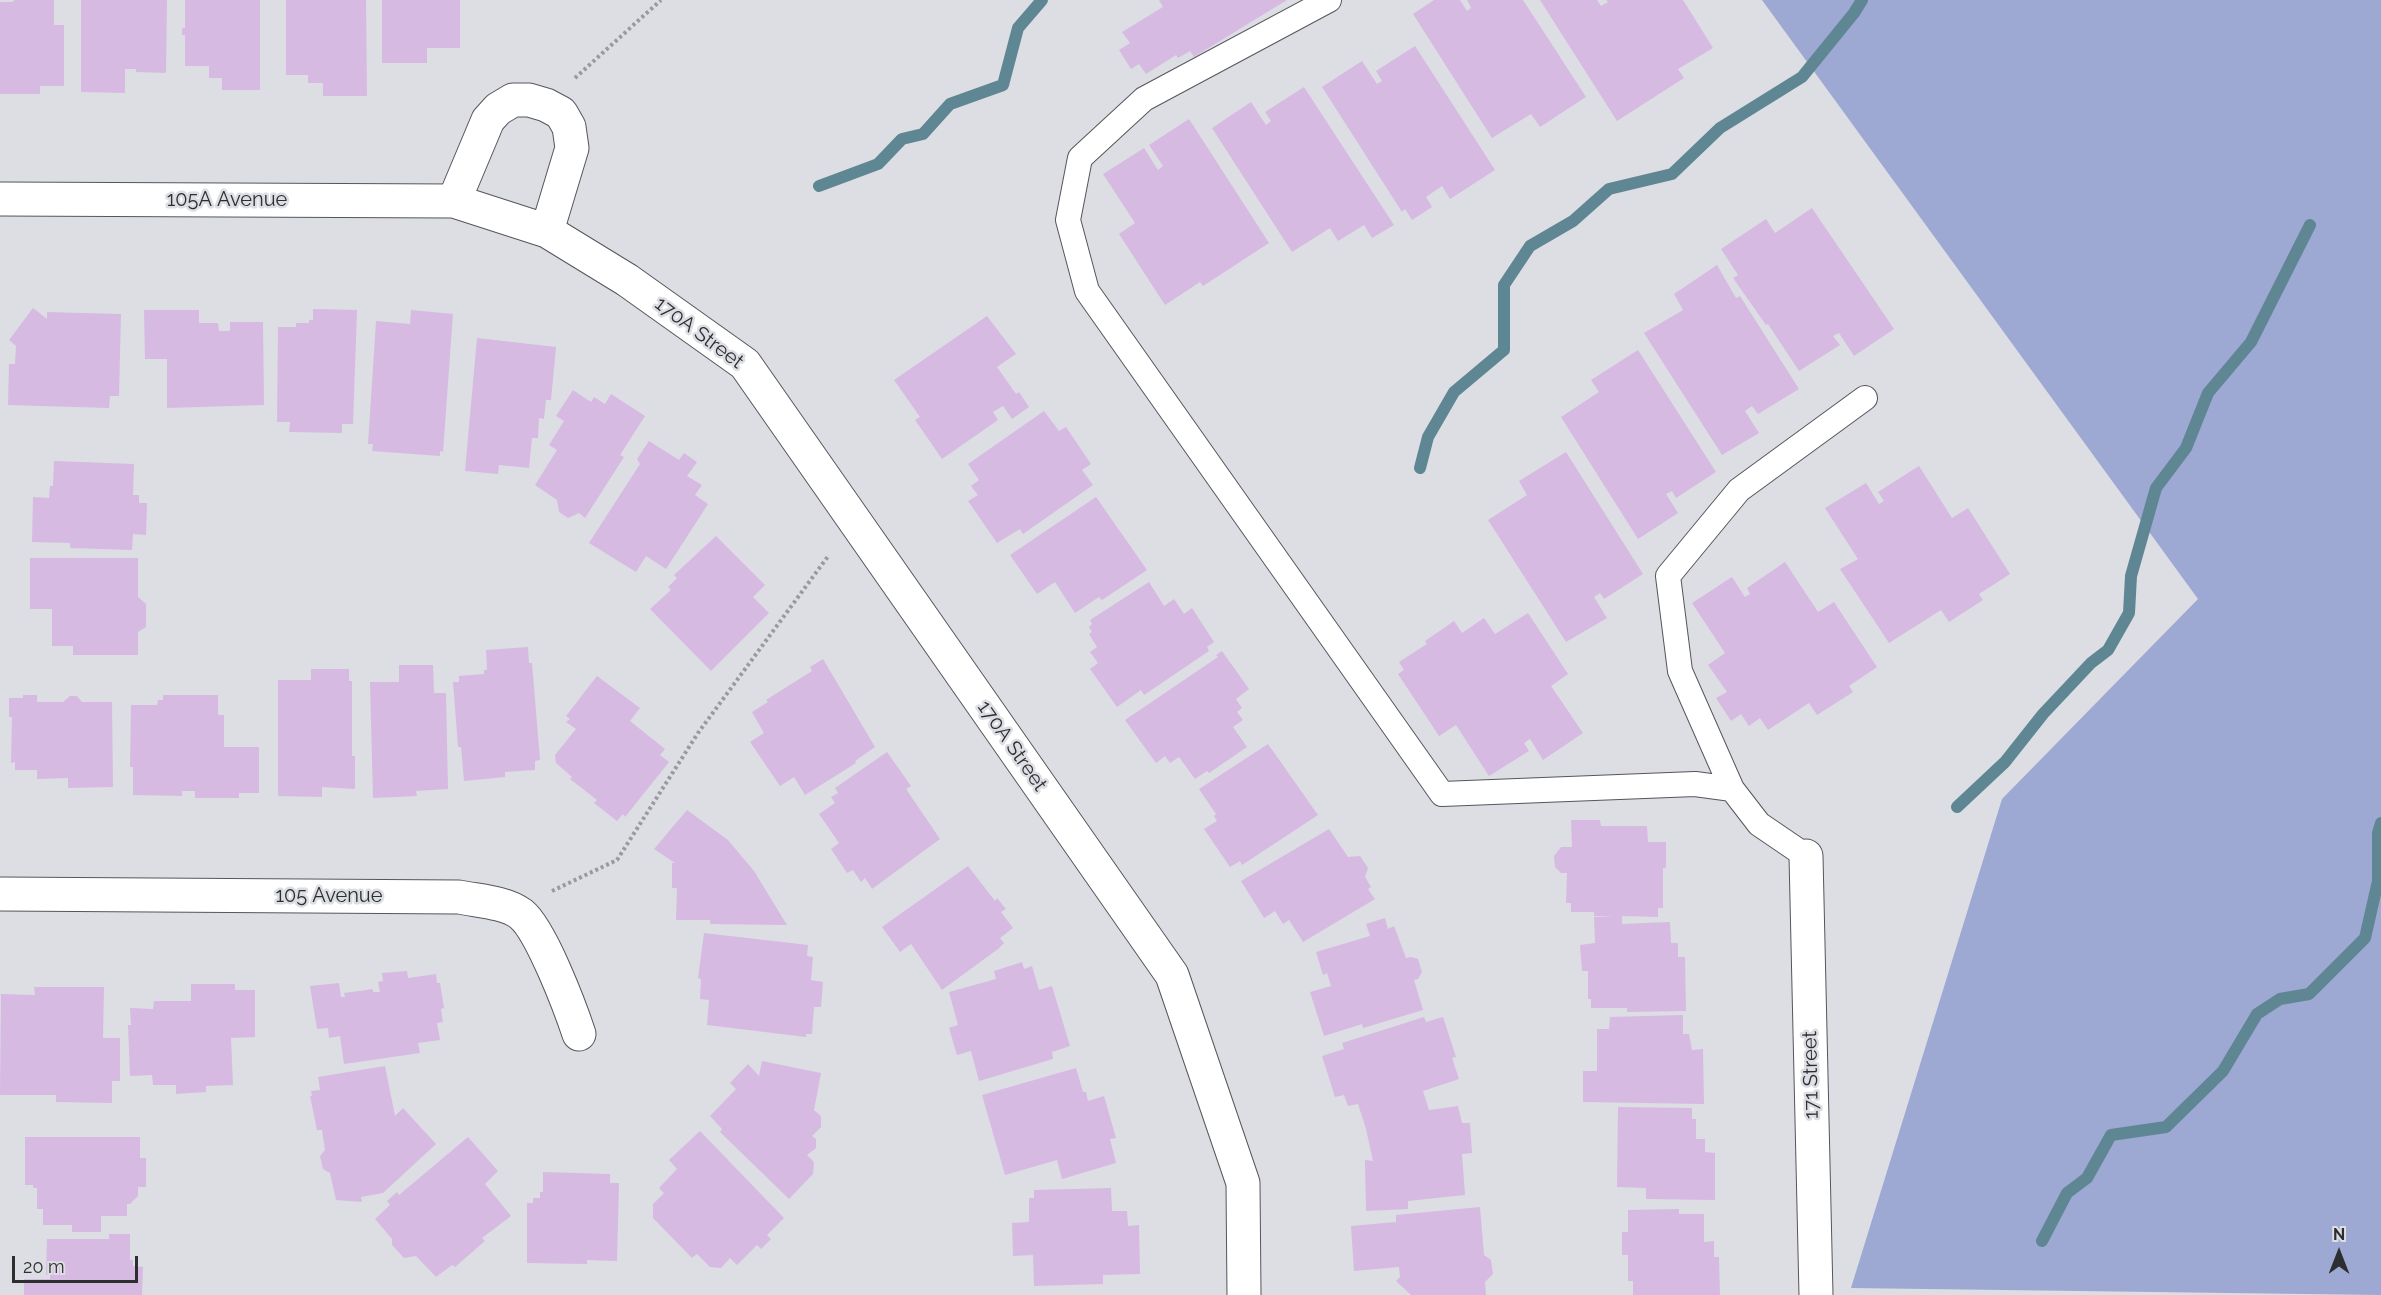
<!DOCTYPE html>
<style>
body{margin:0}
#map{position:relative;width:2381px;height:1295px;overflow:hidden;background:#dcdee4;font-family:Raleway,sans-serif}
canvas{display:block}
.north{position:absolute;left:2309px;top:1223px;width:60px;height:60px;-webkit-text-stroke:4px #dcdee4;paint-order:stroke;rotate:0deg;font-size:16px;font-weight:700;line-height:24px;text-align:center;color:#2d2e30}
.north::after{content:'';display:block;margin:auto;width:21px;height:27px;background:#2d2e30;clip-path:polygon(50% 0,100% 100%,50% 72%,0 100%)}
.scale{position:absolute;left:12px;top:1256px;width:126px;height:27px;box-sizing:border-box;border:3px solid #2d2e30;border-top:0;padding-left:8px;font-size:18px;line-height:21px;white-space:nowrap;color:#2d2e30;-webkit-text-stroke:4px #dcdee4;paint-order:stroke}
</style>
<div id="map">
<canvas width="2381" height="1295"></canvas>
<div class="north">N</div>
<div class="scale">20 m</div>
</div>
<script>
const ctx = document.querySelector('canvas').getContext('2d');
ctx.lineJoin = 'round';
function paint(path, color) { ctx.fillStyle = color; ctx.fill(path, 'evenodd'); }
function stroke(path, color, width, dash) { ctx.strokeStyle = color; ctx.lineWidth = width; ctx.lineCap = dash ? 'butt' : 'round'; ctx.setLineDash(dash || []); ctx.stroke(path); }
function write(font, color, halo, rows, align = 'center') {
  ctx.font = font + ' Raleway,sans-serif'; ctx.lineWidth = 5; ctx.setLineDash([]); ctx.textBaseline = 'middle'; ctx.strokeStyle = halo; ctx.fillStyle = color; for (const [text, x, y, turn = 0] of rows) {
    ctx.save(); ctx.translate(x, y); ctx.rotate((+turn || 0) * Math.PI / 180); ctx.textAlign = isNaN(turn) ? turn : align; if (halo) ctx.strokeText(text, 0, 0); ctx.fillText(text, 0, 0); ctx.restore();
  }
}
const forest = new Path2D(`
 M1762,0h619v1295l-530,-7 151,-489 196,-200z`);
const stream = new Path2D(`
 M819,186l59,-22 24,-25 21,-5 27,-30 53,-19 15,-57 24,-28
 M1420,468l8,-31 26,-45 50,-42v-65l26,-39 43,-25 36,-32 63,-15 48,-46 82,-51 52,-64 8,-13
 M1957,807l48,-45 38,-48 48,-51 17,-13 21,-37 2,-37 25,-88 30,-40 22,-55 43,-51 59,-117
 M2042,1241l25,-48 20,-15 24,-43 55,-8 57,-56 34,-57 23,-15 29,-5 56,-56 13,-57v-48l3,-10`);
const building = new Path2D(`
 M15,0h39v25h10v61h-24v8h-40v-92h12z
 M81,0h86l-1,73 -30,-1v-3h-11v24l-44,-1z
 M185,0h75v90h-38v-12h-13v-12h-24v-31h-3v-7h3z
 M286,0h80l1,96h-44v-13h-15v-8h-22z
 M382,0h78v48h-33v15h-45z
 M1159,0h128l-93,57 -4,-6 -12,7 -2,-3 -30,19 -7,-10 -8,5 -12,-19 11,-7 -8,-11 41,-25z
 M1434,0h26l7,11 4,-3 -4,-8h56l63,97 -46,30 -9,-13 -39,24 -79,-124z
 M1540,0h57l4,6 7,-4 -2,-2h77l30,48 -35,21 6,9 -67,43z
 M1415,46l80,124 -45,29 -8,-13 -16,11 6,10 -20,13 -7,-11 -3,3 -80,-125 40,-26 15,23 5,-3 -6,-10z
 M1304,87l90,138 -22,13 -8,-13 -26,16 -8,-13 -38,24 -80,-124 39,-26 15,23 5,-4 -6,-9z
 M1189,119l80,124 -66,43 -3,-4 -35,23 -46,-71 16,-11 -32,-49 41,-26 14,22 5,-4 -14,-21z
 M1812,208l82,121 -40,27 -15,-23 -6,3 7,9 -41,26 -31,-47 -2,1 -33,-47 5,-3 -17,-26 45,-30 9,14z
 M1717,265l19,33 4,-2 59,93 -41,25 -6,-8 -7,5 14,22 -37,22 -78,-122 39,-23 -9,-16z
 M33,308l14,11v-7l74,2 -2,82h-9l-1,12 -101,-3 1,-41h6l1,-18 -7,-6z
 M313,309l44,1 -4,114h-11v9l-53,-1 1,-10h-13l1,-95h18v-4h13v-3h4z
 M144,310h55v13h19l1,8h11v-9h33l1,83 -97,3v-49h-22z
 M411,310l42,4 -10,138 -3,-1v5l-68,-5 1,-7h-5l8,-123 34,3z
 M987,316l29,38 -19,13 19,27 3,-2 10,15 -17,12 -9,-13 -10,6 5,8 -56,39 -27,-39 5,-3 -26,-37z
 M477,338l79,9 -5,53h-5l-2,19 -5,-1 -1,20h-6l-3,30 -30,-3 -1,9 -33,-3z
 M1638,350l78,122 -40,26 -4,-7 -6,3 12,19 -40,26 -77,-122 38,-25 -8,-12z
 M573,390l18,12 3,-5 11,7 6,-10 34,22 -25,39 4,2 -39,61 -6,-5 -11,5 -9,-6 -2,-12 -22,-15 22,-35 -8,-5 15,-24 -8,-5z
 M1044,411l15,20 7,-4 25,37 -9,6 11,15 -70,49 -3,-5 -23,14 -29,-42 10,-6 -7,-9 8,-6 -11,-16z
 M649,441l30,19 5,-7 13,9 -10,14 15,9 -7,10 13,9 -42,65 -20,-13 -10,16 -47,-29 51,-79 -3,-5z
 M1566,452l77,122 -39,25 -4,-6 -6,4 13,21 -41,24 -78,-122 39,-25 -8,-14z
 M54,461l80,3 -1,31h6v8h8l-1,32 -13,-1 -1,16 -62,-2v-5l-38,-1 1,-45 16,1 1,-12h3z
 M1919,466l33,52 16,-10 42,66 -31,20 4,6 -34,22 -8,-12 -52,33 -49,-74 18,-10 -33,-51 41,-25 13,21 5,-3 -6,-9z
 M1096,497l51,73 -45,30 -3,-3 -24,16 -20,-31 -18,12 -27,-39z
 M716,536l49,49 -12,12 16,16 -58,58 -61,-62 21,-19 -3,-3 9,-9 -3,-3z
 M30,558h108v39l8,7v23l-8,5v23h-65v-9h-21v-37h-22z
 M1785,562l33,50 16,-10 43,65 -28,19 4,6 -36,23 -8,-12 -41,27 -8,-12 -11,8 -8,-12 -10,7 -15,-23 11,-6 -19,-27 17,-12 -33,-50 40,-26 13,20 5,-3 -3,-6z
 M1149,582l15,24 10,-7 10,15 8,-6 22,34 -7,5 2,4 -65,44 -3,-5 -24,17 -27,-38 8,-6 -8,-11 7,-5 -8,-13 3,-2 -3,-5 3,-3 -2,-4z
 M1528,613l40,61 -17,12 32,47 -40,27 -13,-21 -6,4 5,8 -40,25 -33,-51 -17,11 -41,-62 6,-4 -5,-8 28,-18 -2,-3 29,-20 8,12 22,-15 11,16z
 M528,647l1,16h3l8,97 -5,1v9l-30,2v5l-41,4 -3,-34h-3l-5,-65h6v-6l25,-2v-4h3l-1,-20z
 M1222,651l27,38 -13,10 6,9 -5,4 6,8 -10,7 14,20 -38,26 -2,-2 -12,8 -16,-22 -9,6 -5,-7 -9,7 -31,-43 93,-63 -2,-2z
 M823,659l52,88 -20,14 1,2 -51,32 -11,-18 -14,9 -30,-44 14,-9 -12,-21 16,-10 -2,-2 46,-29 -2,-4z
 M399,665h34l1,28h12l2,96 -32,2 1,5 -44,2 -3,-116h29z
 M311,669h38v12h3v75h3v33l-33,-2v10l-44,-1v-116h33z
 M597,676l43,32 -10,13 35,28 -5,6 9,7 -44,55 -2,-3 -6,7 -23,-18 3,-3 -27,-21 2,-2 -16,-14 -1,-8 21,-26 -10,-7 4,-3 -4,-3z
 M23,695h14v7h26l7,-6h7l5,6h30l1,85 -45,1v-10l-31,1v-9h-22v-8l-4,1 1,-46h-3v-19h14z
 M163,695h55v20h6v32h35v46h-20v5h-44v-7h-13v5l-49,-1v-28h-3l1,-62h26l1,-5h5z
 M1268,744l50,71 -76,50 -2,-4 -10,6 -26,-38 13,-8 -3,-5 2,-2 -17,-25z
 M887,752l24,34 -5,3 34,50 -68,50 -7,-11 -4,4 -8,-12 -6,3 -16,-24 8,-6 -20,-29 16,-11 -4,-6 7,-4 -3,-5z
 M687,810l41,30 26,31 33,54 -77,-1v-4h-34l1,-32h-5v-25h3l-21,-14z
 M1571,820h29l1,6h46l1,16h18v26h-3v40h-5v9l-36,-1v8l48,-2 1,21h7v14h7l1,54 -59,1v-4h-36v-9h-3v-28h-6l-2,-26 15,-2 -1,-26 21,-1h-21v-4h-23v-9h-5l1,-30h-6l-6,-6 -1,-11 7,-9h11z
 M1329,829l19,28 12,-1 8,12 -3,9 6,10 -3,2 7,10 -72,43 -14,-22 -6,4 -8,-13 -11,7 -23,-37z
 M968,866l27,35 2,-3 9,11 -5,3 12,16 -13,10 4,5 -6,6 -56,41 -31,-46 -11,8 -18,-25z
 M1385,918l3,11 6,-3 12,32 5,-1 7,2 4,13 -4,7 -4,1 9,30 -60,18 -1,-4 -38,12 -14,-44 21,-6 -4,-13 -4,2 -7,-23 54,-16 -4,-12z
 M704,933l104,12 -1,11 6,1 -2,23 12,2 -2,25h-7l-2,27h-6v3l-99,-12 2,-25 -9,-1 1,-20 -3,-1z
 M1022,962l2,7 8,-3 7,24 13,-4 18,60 -18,6 1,7 -74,22 -8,-30 -14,4 -8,-27 9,-3 -9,-33 47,-13 -2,-8z
 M407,971l1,7 28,-4 1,9h3l4,25 -3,1 2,13 -6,1 3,17 -22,3 2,10 -76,11 -4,-28 -11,2 -1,-10 -11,1 -7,-43 29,-3 2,14h4l-1,-4 29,-4v3h7l-2,-10 5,-1 -1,-8z
 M191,984h44v6h20v47l-24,1 2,47 -27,1v6l-30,2v-9h-23l-1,-10 -22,1 -2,-51h3l-1,-17 23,1 1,-8h37z
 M34,987h70l-1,51h17v43h-8v22l-56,-1v-7h-56l1,-101 34,1z
 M1683,1015v19h6l3,16 11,-1 1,55 -121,-2v-31h14v-42h12l1,-12z
 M1424,1017l2,5 17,-5 13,40 -4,1 7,21 -36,12 6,19 29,-4 4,17h8l2,30 -10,1 3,41 -57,6v8l-42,2 -1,-51 8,1 -7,-32 -8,-25 -10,2 -4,-11 -9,2 -13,-41 22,-7 -2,-6z
 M762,1061l59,12 -7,37 7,6v11l-9,9 4,3v9l-9,7 7,7 -1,12 -24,25 -69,-67 2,-3 -12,-13 26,-27 -6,-6 18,-19 11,12z
 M385,1066l10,50 8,-8 33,36 -53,49 -22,4 1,5 -26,-2 -6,-27 -7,-4 -3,-13 5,-6 -3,-20h-5l-7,-34h2l-1,-5 9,-1 -2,-13z
 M1076,1068l7,24h3l2,9 16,-5 12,42 -6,1 6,24 -54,16 -5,-19 -52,15 -23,-80z
 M1618,1107l74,1v11h4v20h9v13l10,1v47l-69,-1v-11l-29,-1z
 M700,1131l84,87 -17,17 4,4 -10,10 -4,-4 -20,20 -7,-7 -9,10 -11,-1 -13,-13 -5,4 -39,-40v-14l11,-11 -5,-5 18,-19 -8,-9z
 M25,1137h115v21h6v29h-8v9l-8,8h-3v12h-26v16h-29v-7h-29v-16h-6v-21h-4v-3h-8z
 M468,1137l30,34 -13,13 26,32 -29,22 3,3 -30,26 -3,-2 -16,12 -20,-21 -12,2 -12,-13v-6l-17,-20 15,-14 -3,-4 10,-9 2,3z
 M543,1172l67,2v9h9l-2,78 -30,-1v4l-60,-1v-60h6v-5h7v-6h3z
 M1111,1188l1,23h15l1,15 11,-1 1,49 -37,1v9l-69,2 -1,-31 -20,1 -1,-33 17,-1v-24h5v-8z
 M1480,1207l4,48 7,5 2,14 -8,8 1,13h-75l-15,-14 4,-4 -1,-10 -45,4 -3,-45 45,-4v-7z
 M1679,1209v5h25v28l10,-1v16h5l1,38h-87v-14h-5v-26h-6v-23h6v-22z
 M109,1234h21v26h3v6l10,1 -1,28h-118v-16h26v-4h-4l1,-36h62z`);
const path = new Path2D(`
 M575,78l86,-78
 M552,891l65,-31 81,-127 131,-178`);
const service = new Path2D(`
 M1329,0l-185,99 -64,59 -12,62 19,71 355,503 253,-10 37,5 -52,-118 -12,-95 71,-86 126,-92
 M1732,789l27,35 47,32`);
const minor = new Path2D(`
 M0,199l454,2 93,30 80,49 118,84 427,611 71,208 1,112
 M454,201l34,-81 10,-11 15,-9h16l17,5 15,8 8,14 3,21 -25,83
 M1806,856l10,439
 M0,894l459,3c19,4 46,5 62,17 20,16 49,93 58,120`);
const streetNames = [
 ["105A Avenue",227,200],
 ["170A Street",699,333,37],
 ["170A Street",1012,746,55],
 ["105 Avenue",329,896],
 ["171 Street",1811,1075,-91]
];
paint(forest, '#9da8d3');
stroke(stream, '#5f8693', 12);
paint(building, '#d6bae2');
stroke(service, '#55565b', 26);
stroke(minor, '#55565b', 35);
stroke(path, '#999a9f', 4, [3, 3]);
stroke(service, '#fff', 24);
stroke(minor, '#fff', 33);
write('20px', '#2d2e30', '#dcdee4', streetNames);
</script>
